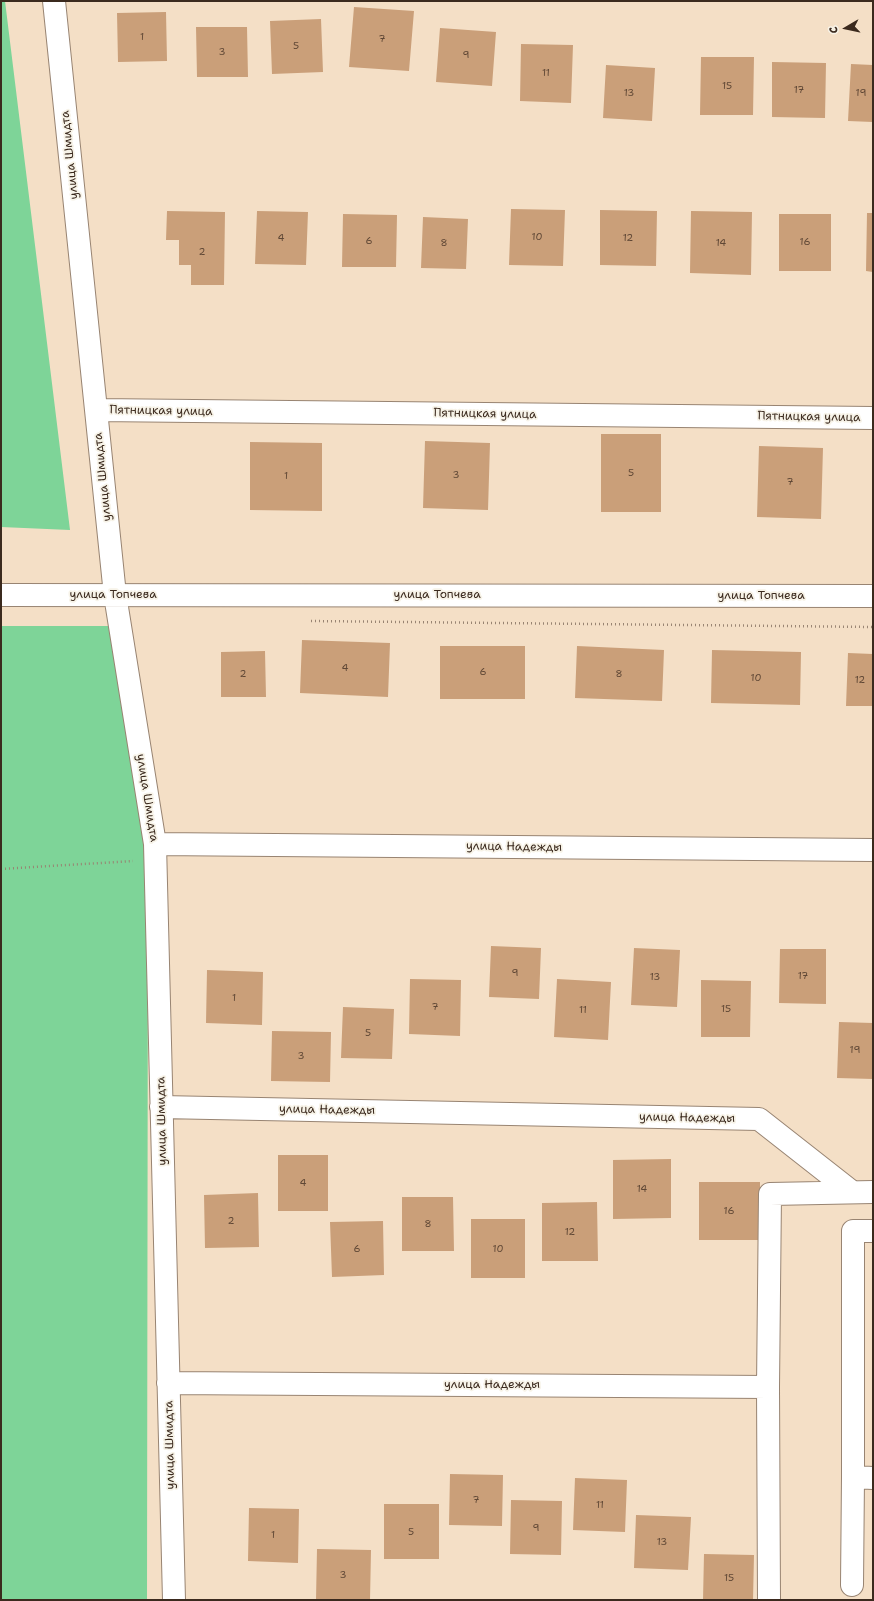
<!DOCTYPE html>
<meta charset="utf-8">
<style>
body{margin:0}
#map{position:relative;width:874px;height:1601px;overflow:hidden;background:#f4dfc6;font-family:"Shantell Sans",sans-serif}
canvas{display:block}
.frame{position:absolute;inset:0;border:2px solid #3b2a1e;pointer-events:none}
.north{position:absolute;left:826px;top:8px;width:40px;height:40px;-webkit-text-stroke:3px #f7f3e8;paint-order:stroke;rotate:261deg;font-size:11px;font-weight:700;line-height:16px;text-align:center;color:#3b2a1e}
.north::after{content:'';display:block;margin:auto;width:14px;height:18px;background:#3b2a1e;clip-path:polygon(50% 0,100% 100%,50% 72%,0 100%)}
</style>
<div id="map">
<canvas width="874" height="1601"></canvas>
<div class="frame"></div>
<div class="north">С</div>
</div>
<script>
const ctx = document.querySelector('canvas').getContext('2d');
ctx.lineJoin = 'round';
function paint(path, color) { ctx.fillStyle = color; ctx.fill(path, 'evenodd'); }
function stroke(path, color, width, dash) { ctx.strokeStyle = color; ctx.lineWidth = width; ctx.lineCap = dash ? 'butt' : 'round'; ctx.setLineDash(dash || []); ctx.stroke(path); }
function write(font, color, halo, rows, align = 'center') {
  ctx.font = font + ' "Shantell Sans",sans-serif'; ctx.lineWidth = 3.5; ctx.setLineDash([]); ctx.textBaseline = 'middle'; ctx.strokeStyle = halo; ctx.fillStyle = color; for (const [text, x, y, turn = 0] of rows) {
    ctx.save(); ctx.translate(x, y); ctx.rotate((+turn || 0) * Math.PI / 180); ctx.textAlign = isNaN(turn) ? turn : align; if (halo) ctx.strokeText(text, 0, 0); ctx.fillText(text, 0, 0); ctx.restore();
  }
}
const green = new Path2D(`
 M1,1h4l65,529 -69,-3z
 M1,626h109l38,222 -1,752h-146z`);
const building = new Path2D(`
 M354,7l60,4 -5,60 -60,-4z
 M166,12l1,49 -49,1 -1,-49z
 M321,19l2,53 -51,2 -2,-53z
 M196,27h51l1,50h-51z
 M440,28l56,4 -4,54 -56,-4z
 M521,44l52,1 -2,58 -51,-2z
 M701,57h53l-1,58h-53z
 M772,62l54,1 -1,55 -53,-1z
 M851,64l22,1v57l-25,-1z
 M606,65l49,3 -3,53 -49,-3z
 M511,209l54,1 -2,56 -54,-1z
 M600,210l57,1 -1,55 -56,-1z
 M167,211l58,1 -1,73h-33v-20h-12v-25h-13z
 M257,211l51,1 -2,53 -51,-1z
 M691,211l61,1 -1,63 -61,-2z
 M867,213h6v59l-7,-1z
 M343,214l54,1 -1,52h-54z
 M779,214h52v57h-52z
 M423,217l45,2 -2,50 -45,-1z
 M601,434h60v78h-60z
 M425,441l65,2 -2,67 -65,-2z
 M250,442l72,1v68l-72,-1z
 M759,446l64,2 -2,71 -64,-2z
 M302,640l88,3 -2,54 -88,-4z
 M440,646h85v53h-85z
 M577,646l87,4 -2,51 -87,-3z
 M712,650l89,2 -1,53 -89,-2z
 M265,651l1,46h-45v-45z
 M848,653l25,1v52h-27z
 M491,946l50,2 -2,51 -50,-2z
 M634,948l46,2 -3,57 -46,-2z
 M780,949h46v55l-47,-1z
 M207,970l56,2 -1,53 -56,-2z
 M410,979l51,1 -1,56 -51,-2z
 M557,979l54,3 -3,58 -54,-3z
 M701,980l50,1 -1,56h-49z
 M343,1007l51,2 -2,50 -51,-1z
 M839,1022l34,1v56l-36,-1z
 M272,1031l59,1 -1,50 -59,-1z
 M278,1155h50v56h-50z
 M671,1159v59l-58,1v-59z
 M699,1182h61v58h-61z
 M258,1193l1,54 -54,1 -1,-53z
 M402,1197h51l1,54h-52z
 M597,1202l1,59h-56v-58z
 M471,1219h54v59h-54z
 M383,1221l1,54 -52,2 -2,-55z
 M450,1474l53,1 -1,51 -53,-1z
 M575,1478l52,2 -2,52 -52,-2z
 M511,1500l51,1 -1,54 -51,-1z
 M384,1504h55v55h-55z
 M249,1508l50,1 -1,54 -50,-2z
 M636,1515l55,2 -3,53 -54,-2z
 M317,1549l54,1 -1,50h-54z
 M704,1554l50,1 -1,45h-50z`);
const path = new Path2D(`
 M311,621l562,6
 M1,869l132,-8`);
const minor = new Path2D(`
 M54,1l61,594 40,249 19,756
 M97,410l776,8
 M1,595l872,1
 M155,844l718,6
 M161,1107l598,12 93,73
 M873,1231h-20v246l20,1
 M168,1383l600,4
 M852,1585l1,-108
 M769,1600l-1,-213 2,-193 103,-2`);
const numberNames = [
 ["1",142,37],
 ["7",382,39],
 ["5",296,46],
 ["3",222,52],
 ["9",466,55],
 ["11",546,73],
 ["15",727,86],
 ["17",799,90],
 ["13",629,93],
 ["19",861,93],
 ["10",537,237],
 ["4",281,238],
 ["12",628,238],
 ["6",369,241],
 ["16",805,242],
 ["8",444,243],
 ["14",721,243],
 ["2",202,252],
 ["5",631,473],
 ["3",456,475],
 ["1",286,476],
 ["7",790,482],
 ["4",345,668],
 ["6",483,672],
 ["2",243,674],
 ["8",619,674],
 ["10",756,678],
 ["12",860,680],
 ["9",515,973],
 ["17",803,976],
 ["13",655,977],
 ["1",234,998],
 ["7",435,1007],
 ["15",726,1009],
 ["11",583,1010],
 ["5",368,1033],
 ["19",855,1050],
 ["3",301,1056],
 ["4",303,1183],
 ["14",642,1189],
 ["16",729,1211],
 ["2",231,1221],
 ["8",428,1224],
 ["12",570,1232],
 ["6",357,1249],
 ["10",498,1249],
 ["7",476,1500],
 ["11",600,1505],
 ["9",536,1528],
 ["5",411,1532],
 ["1",273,1535],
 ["13",662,1542],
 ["3",343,1575],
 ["15",729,1578]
];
const streetNames = [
 ["улица Шмидта",70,155,-96],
 ["Пятницкая улица",161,411,1],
 ["Пятницкая улица",485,414,1],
 ["Пятницкая улица",809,417,1],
 ["улица Шмидта",103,477,-96],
 ["улица Топчева",113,595],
 ["улица Топчева",437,595],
 ["улица Топчева",761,596],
 ["улица Шмидта",147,798,81],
 ["улица Надежды",514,847,1],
 ["улица Надежды",327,1110,1],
 ["улица Надежды",687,1118,1],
 ["улица Шмидта",162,1121,-91],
 ["улица Надежды",492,1385],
 ["улица Шмидта",170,1445,-91]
];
paint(green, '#7ed498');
paint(building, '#ca9f79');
stroke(minor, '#988472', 24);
stroke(path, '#988472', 2.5, [1, 3]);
stroke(minor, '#fff', 22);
write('10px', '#5f4735', null, numberNames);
write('12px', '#3b2a1e', '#f7f3e8', streetNames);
</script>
